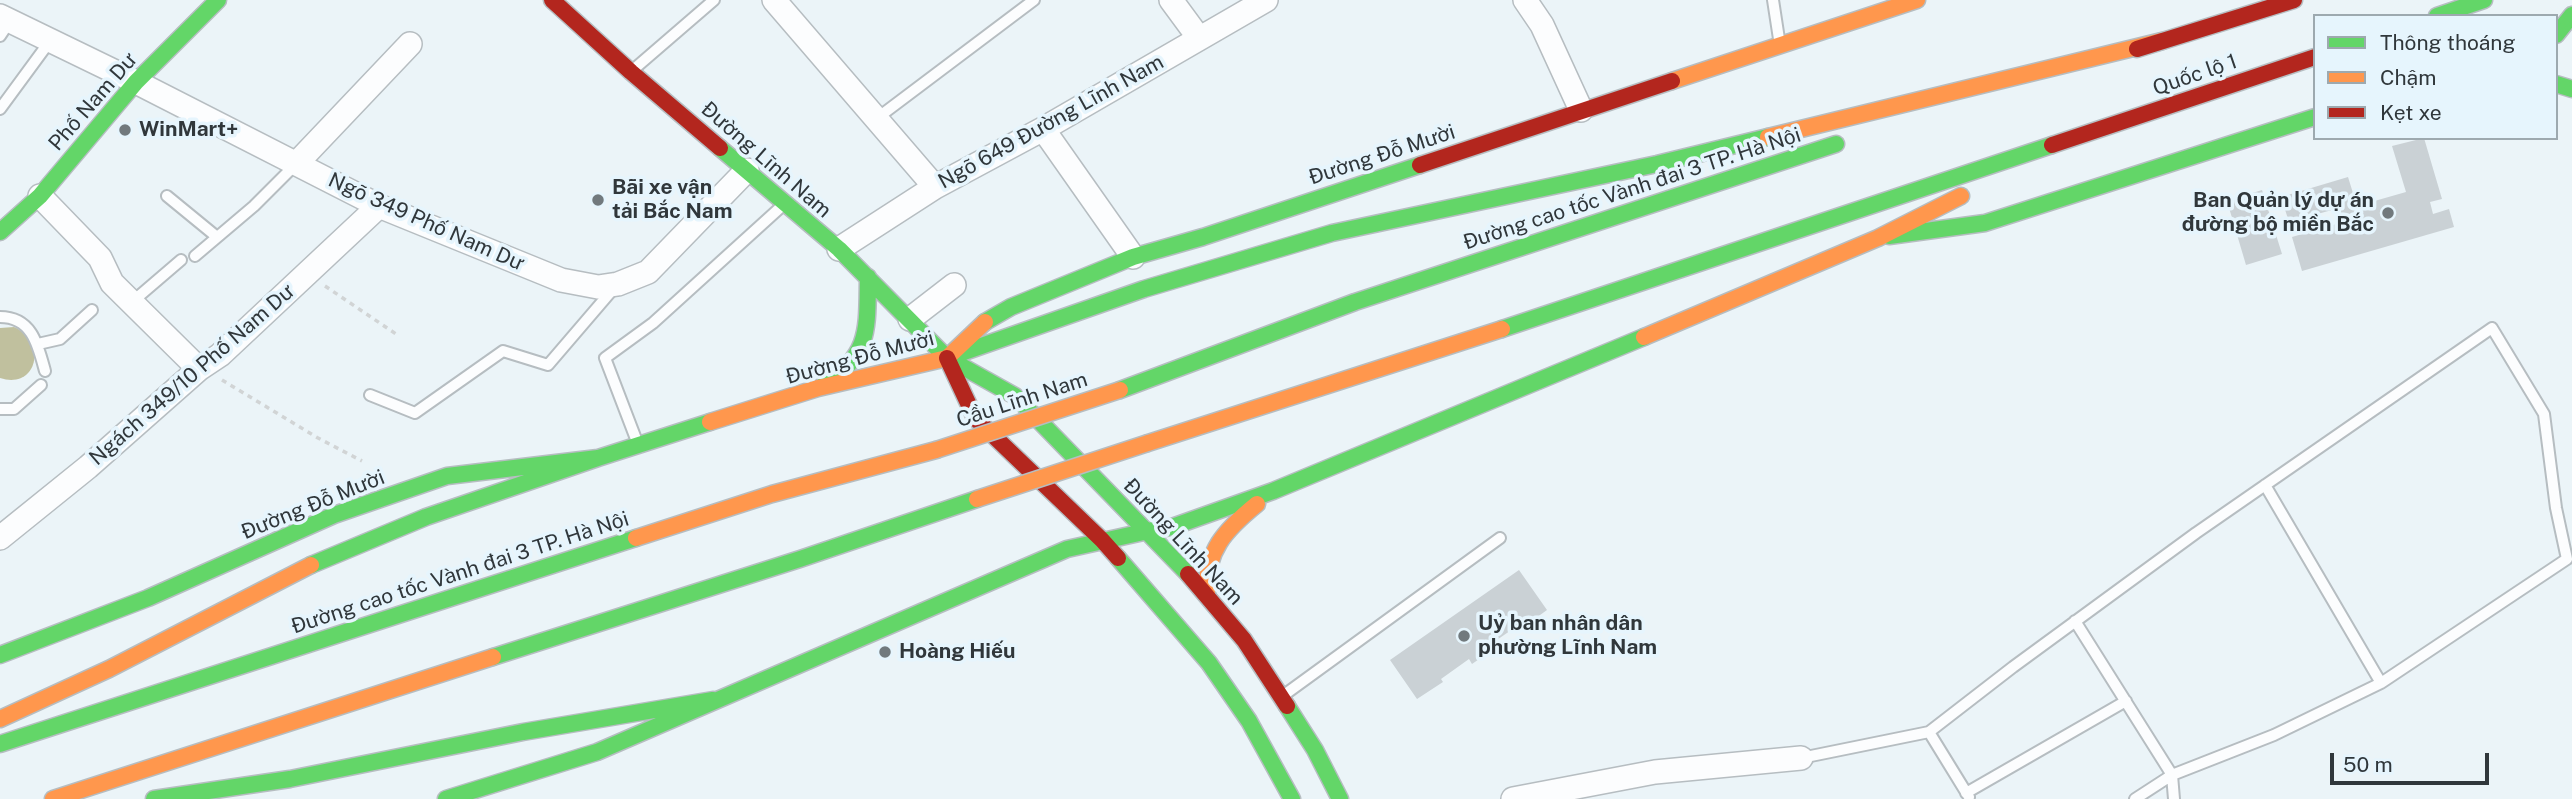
<!DOCTYPE html>
<meta charset="utf-8">
<style>
body{margin:0}
#map{position:relative;width:2572px;height:799px;overflow:hidden;background:#ebf4f8;font-family:"Public Sans",sans-serif}
canvas{display:block}
.legend{position:absolute;left:2313px;top:14px;width:245px;height:126px;box-sizing:border-box;background:#e6f5fd;border:2px solid #9da9af;margin:0;padding:9px 12px;list-style:none;font-size:21px;color:#30373b}
.legend li{display:flex;align-items:center;gap:14px;height:35px}
.legend b{width:35px;border:2px solid #9da9af}
.scale{position:absolute;left:2330px;top:753px;width:159px;height:32px;box-sizing:border-box;border:4px solid #30373b;border-top:0;padding-left:9px;font-size:21px;line-height:24px;white-space:nowrap;color:#30373b;-webkit-text-stroke:5px #e6f5fd;paint-order:stroke}
</style>
<div id="map">
<canvas width="2572" height="799"></canvas>
<ul class="legend">
<li><b style="height:9px;background:#63d668"></b>Thông thoáng</li>
<li><b style="height:9px;background:#ff974d"></b>Chậm</li>
<li><b style="height:9px;background:#b3261e"></b>Kẹt xe</li>
</ul>
<div class="scale">50 m</div>
</div>
<script>
const ctx = document.querySelector('canvas').getContext('2d');
ctx.lineJoin = 'round';
function paint(path, color) { ctx.fillStyle = color; ctx.fill(path, 'evenodd'); }
function stroke(path, color, width, dash) { ctx.strokeStyle = color; ctx.lineWidth = width; ctx.lineCap = dash ? 'butt' : 'round'; ctx.setLineDash(dash || []); ctx.stroke(path); }
function write(font, color, halo, rows, align = 'center') {
  ctx.font = font + ' "Public Sans",sans-serif'; ctx.lineWidth = 7; ctx.setLineDash([]); ctx.textBaseline = 'middle'; ctx.strokeStyle = halo; ctx.fillStyle = color; for (const [text, x, y, turn = 0] of rows) {
    ctx.save(); ctx.translate(x, y); ctx.rotate((+turn || 0) * Math.PI / 180); ctx.textAlign = isNaN(turn) ? turn : align; if (halo) ctx.strokeText(text, 0, 0); ctx.fillText(text, 0, 0); ctx.restore();
  }
}
const water = new Path2D(`
 M14,327c34,15 23,63 -14,51v-50z`);
const building = new Path2D(`
 M2424,138l18,61 -12,3 3,12 16,-5 5,18 -152,44 -10,-34 51,-15 -4,-14 -50,14 -8,-25 67,-20 9,29 49,-14 -14,-46z
 M2262,190l20,64 -36,11 -19,-64z
 M1519,570l28,40 -25,18 -2,-4 -29,20 4,4 -23,16 -3,-5 -28,20 2,3 -26,17 -27,-39z`);
const path = new Path2D(`
 M325,286l71,48
 M222,380l96,58 44,23`);
const lane = new Path2D(`
 M1773,0l6,39
 M0,36l10,-15
 M634,69l80,-69
 M0,109l50,-68
 M876,119l158,-119
 M167,196l50,41
 M195,256l59,-50 42,-42
 M132,302l49,-42
 M0,317c32,0 38,28 45,54
 M38,344l22,-5 32,-29
 M370,395l45,18 88,-62 45,14 66,-77
 M0,409h14l27,-24
 M636,439l-31,-81 48,-35 129,-117
 M2265,485l116,198
 M2075,621l97,154 -37,24
 M1284,695l216,-157
 M1929,732l40,65
 M1801,758l128,-26 84,-65 183,-134 296,-205 52,86 12,94 11,51 -186,124 -107,52 -102,40 2,24
 M1966,793l160,-92`);
const street = new Path2D(`
 M774,0l161,187
 M1171,0l28,38
 M1525,0l17,25 39,85
 M0,16l136,66 243,124 182,74 37,7 20,-3 30,-12 99,-102
 M1043,129l90,128
 M296,164l114,-120
 M40,196l60,62 12,25 87,86
 M839,249l96,-62 108,-58 223,-129
 M910,319l44,-34
 M0,538l88,-71 111,-98 21,-14 159,-149
 M1513,799l142,-27 146,-14`);
const fast = new Path2D(`
 M2437,16l47,-16
 M2556,35l16,-20
 M2556,84l16,5
 M720,148l119,101 108,109 68,38 173,178
 M0,232l40,-36 96,-114 82,-82
 M1889,236l96,-13 330,-106
 M985,322l26,-15 122,-50 70,-20 217,-72
 M1502,329l550,-184
 M947,358l197,-69 188,-56 325,-69 111,-27
 M824,385c47,-31 43,-56 44,-108
 M1120,390l235,-88 481,-158
 M1148,531l24,-4 101,-36 371,-154
 M1118,558l91,105 40,58 43,78
 M311,565l115,-48 172,-59
 M0,655l148,-57 186,-83 113,-39 151,-18 112,-36
 M493,657l307,-98 177,-60
 M1287,706l28,44 25,49
 M0,744l636,-206
 M154,799l136,-20 233,-47 190,-32
 M446,799l151,-47 470,-203 81,-18`);
const slow = new Path2D(`
 M1672,81l245,-81
 M1768,137l394,-96
 M1644,337l234,-99 83,-42
 M710,422l108,-34 129,-30 38,-36
 M1148,443l354,-114
 M636,538l136,-44 164,-44
 M1207,594c-2,-43 18,-64 50,-90
 M0,719l109,-50 202,-104
 M53,799l440,-142`);
const jam = new Path2D(`
 M552,0l79,72 89,76
 M2137,49l157,-49
 M2052,145l263,-88
 M1420,165l252,-84
 M947,358l28,60 127,122 16,18
 M1188,574l56,66 43,66`);
const slowBridge = new Path2D(`
 M936,450l184,-60
 M977,499l171,-56`);
const markers = [
 [125,130,7,"#71797d"],
 [598,200,7,"#71797d"],
 [2388,213,7,"#71797d"],
 [1464,636,7,"#71797d"],
 [885,652,7,"#71797d"]
];
const streetNames = [
 ["Quốc lộ 1",2195,75,-19],
 ["Phố Nam Dư",93,102,-49],
 ["Ngõ 649 Đường Lĩnh Nam",1051,122,-29],
 ["Đường Đỗ Mười",1382,155,-18],
 ["Đường Lĩnh Nam",766,160,41],
 ["Đường cao tốc Vành đai 3 TP. Hà Nội",1632,189,-18],
 ["Ngõ 349 Phố Nam Dư",426,222,24],
 ["Đường Đỗ Mười",860,358,-15],
 ["Ngách 349/10 Phố Nam Dư",192,375,-41],
 ["Cầu Lĩnh Nam",1022,400,-18],
 ["Đường Đỗ Mười",313,505,-22],
 ["Đường Lĩnh Nam",1183,542,47],
 ["Đường cao tốc Vành đai 3 TP. Hà Nội",460,573,-18]
];
const poiNames = [
 ["WinMart+",139,130],
 ["Bãi xe vận",612,188],
 ["tải Bắc Nam",612,212],
 ["Ban Quản lý dự án",2374,201,"right"],
 ["đường bộ miền Bắc",2374,225,"right"],
 ["Uỷ ban nhân dân",1478,624],
 ["phường Lĩnh Nam",1478,648],
 ["Hoàng Hiếu",899,652]
];
paint(water, '#c0c09e');
paint(building, '#cad1d5');
stroke(lane, '#b6bdc1', 14);
stroke(street, '#b6bdc1', 26);
stroke(fast, '#b6bdc1', 19);
stroke(slow, '#b6bdc1', 19);
stroke(jam, '#b6bdc1', 19);
stroke(path, '#d1d4d5', 3.5, [5, 5]);
stroke(lane, '#fcfdfe', 10);
stroke(street, '#fcfdfe', 23);
stroke(fast, '#63d668', 16);
stroke(slow, '#ff974d', 16);
stroke(jam, '#b3261e', 16);
stroke(slowBridge, '#b6bdc1', 19, []);
stroke(slowBridge, '#ff974d', 16);
for (const [x, y, r, color] of markers) { const dot = new Path2D(); dot.arc(x, y, r, 0, 2 * Math.PI); ctx.fillStyle = color; ctx.fill(dot); stroke(dot, '#e6f5fd', 2.5); }
write('21px', '#30373b', '#e6f5fd', streetNames);
write('bold 21px', '#30373b', '#e6f5fd', poiNames, 'left');
</script>
